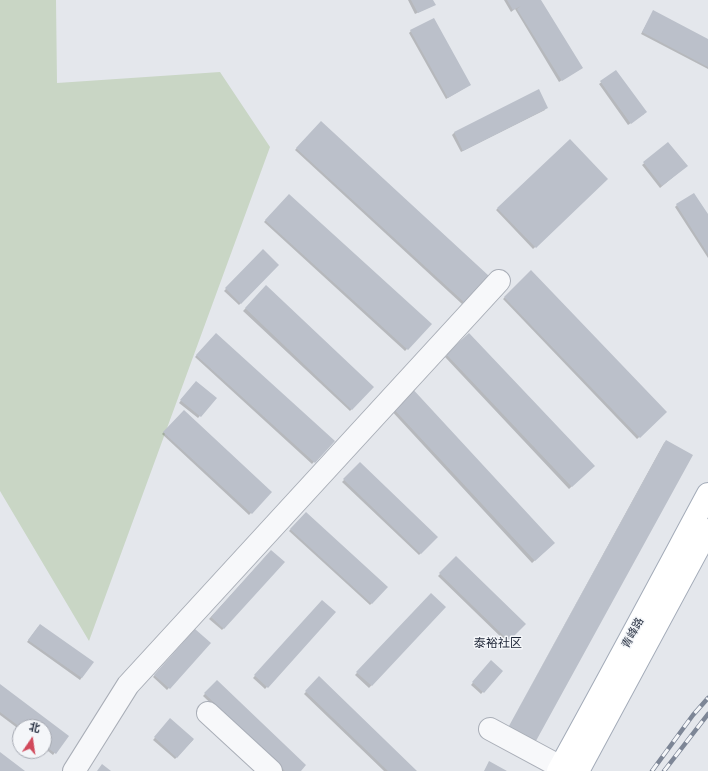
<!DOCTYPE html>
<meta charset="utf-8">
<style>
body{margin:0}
#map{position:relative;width:708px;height:771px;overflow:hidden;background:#e4e7ec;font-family:"Work Sans","Noto Sans SC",sans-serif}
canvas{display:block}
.north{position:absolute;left:12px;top:719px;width:40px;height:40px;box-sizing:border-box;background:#f4f6f9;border:1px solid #a4a8b1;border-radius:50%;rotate:13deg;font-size:11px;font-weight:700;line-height:16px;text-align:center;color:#2b3445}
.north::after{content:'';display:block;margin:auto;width:14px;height:18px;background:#d1495b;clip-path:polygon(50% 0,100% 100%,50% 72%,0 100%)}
</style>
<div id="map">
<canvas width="708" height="771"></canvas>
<div class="north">北</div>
</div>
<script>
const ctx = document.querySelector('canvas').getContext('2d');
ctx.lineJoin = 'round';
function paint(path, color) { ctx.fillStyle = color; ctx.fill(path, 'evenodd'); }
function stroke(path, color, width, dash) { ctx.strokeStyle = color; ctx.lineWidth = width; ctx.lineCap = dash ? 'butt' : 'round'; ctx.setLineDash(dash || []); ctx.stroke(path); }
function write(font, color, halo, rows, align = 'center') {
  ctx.font = font + ' "Work Sans","Noto Sans SC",sans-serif'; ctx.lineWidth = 3; ctx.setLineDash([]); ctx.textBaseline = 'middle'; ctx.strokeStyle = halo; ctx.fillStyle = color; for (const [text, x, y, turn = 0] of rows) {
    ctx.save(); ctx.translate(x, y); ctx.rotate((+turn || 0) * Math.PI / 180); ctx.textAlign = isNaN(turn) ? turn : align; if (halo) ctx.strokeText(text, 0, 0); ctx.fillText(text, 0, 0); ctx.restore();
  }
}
const green = new Path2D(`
 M0,0h56l1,83 163,-11 50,75 -181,494 -89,-150z`);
const shadow = new Path2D(`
 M408,0h24v6l-17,8z
 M504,0h36l42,68 -23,14 -44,-73 -4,3z
 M652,14l56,26v29l-67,-35z
 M411,31l59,54 -24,14 -37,-66z
 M616,71l28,43 -16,11 -29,-41z
 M538,91l7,19 -84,42 -9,-17 2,-2z
 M321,122l167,154 -26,28 -167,-154z
 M570,140l37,39 -74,70 -37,-39z
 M668,143l16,25 -24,20 -18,-23z
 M289,195l142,129 -26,27 -141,-129z
 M677,205l31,11v42l-33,-51z
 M263,251l15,14 -39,40 -15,-14z
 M531,272l135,140 -29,27 -134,-140z
 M266,287l106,100 -22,24 -107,-100z
 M216,334l117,107 -21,23 -117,-107z
 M469,334l124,132 -24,23 -124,-132z
 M194,384l22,14 -18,20 -19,-15z
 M409,387l145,156 -22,20 -144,-156z
 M184,411l87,81 -22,23 -87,-81z
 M666,441l-163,296 161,-294z
 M360,464l76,73 -17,18 -77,-73z
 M306,513l80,74 -16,18 -81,-74z
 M271,551l12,11 -61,68 -13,-11z
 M456,558l68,66 -18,18 -68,-66z
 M431,594l13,13 -75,81 -14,-13z
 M322,601l13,11 -70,77 -12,-11z
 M38,627l55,35 -13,18 -53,-38z
 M195,630l15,13 -43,47 -14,-13z
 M491,662l11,9 -21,23 -10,-9z
 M319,678l97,93h-32l-80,-77z
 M217,681l82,90h-18l-78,-75z
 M0,686l67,50 -14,19 -9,-7v-21h-24v3l-20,-15z
 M171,720l22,20 -18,19 -22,-19z`);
const building = new Path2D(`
 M411,0h22l3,5 -18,8z
 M507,0h34l42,68 -21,13 -45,-72 4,-3 -8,4z
 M653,10l55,29v28l-66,-35z
 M434,18l37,67 -23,13 -38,-68z
 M616,70l31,42 -16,12 -31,-43z
 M539,89l9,19 -85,43 -9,-19z
 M321,121l168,155 -24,27 -169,-155z
 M570,139l38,40 -72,69 -39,-40z
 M668,142l20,24 -26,20 -19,-24z
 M694,193l14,21v40l-32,-50z
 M289,194l143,130 -24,26 -143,-130z
 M263,249l16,16 -38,39 -16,-16z
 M531,270l136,142 -27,26 -136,-141z
 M266,285l108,102 -22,23 -107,-102z
 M216,333l119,108 -20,22 -119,-108z
 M469,333l126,133 -23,21 -126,-133z
 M196,381l21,17 -16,19 -21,-17z
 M409,385l146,158 -20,18 -146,-157z
 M184,410l88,82 -20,22 -89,-82z
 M666,440l27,15 -162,295 -27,-15z
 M360,462l78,75 -17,17 -78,-75z
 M306,512l82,75 -16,17 -82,-75z
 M271,550l14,12 -61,67 -13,-12z
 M456,556l70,68 -17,17 -70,-68z
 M431,593l15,14 -74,79 -16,-14z
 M322,600l14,12 -68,76 -14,-13z
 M40,624l54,38 -12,16 -54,-38z
 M195,629l16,14 -41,46 -16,-14z
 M491,660l12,11 -19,22 -12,-11z
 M319,676l98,95h-29l-83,-80z
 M217,680l89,85 -5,6h-16l-81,-78z
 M0,684l69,52 -13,18 -12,-9v-18h-24l-20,-15z
 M170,718l24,21 -17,19 -23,-21z
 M0,752l25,19h-25z
 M489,761l18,10h-23z
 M102,764l9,7h-14z`);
const minor = new Path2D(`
 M208,713l63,58
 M490,729l78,42
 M74,771l54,-86 371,-404`);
const major = new Path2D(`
 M558,771c51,-92 100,-184 150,-277
 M578,771l130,-241`);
const rail = new Path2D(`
 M652,771l41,-56 15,-17
 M664,771l44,-57`);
const streetNames = [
 ["青峰路",633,633,-62]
];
const neighbourhoodNames = [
 ["泰裕社区",498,643]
];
paint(green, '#c9d6c5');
paint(shadow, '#0003');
paint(building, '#bbc0ca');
stroke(minor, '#a9aeb7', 24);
stroke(major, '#a3abb8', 24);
stroke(minor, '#f7f8fa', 22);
stroke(major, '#fff', 22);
stroke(rail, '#7d8696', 4.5);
stroke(rail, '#f4f6f9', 3, [9]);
write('11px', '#2b3445', '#f4f6f9', streetNames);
write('12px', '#1d2536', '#f4f6f9', neighbourhoodNames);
</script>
